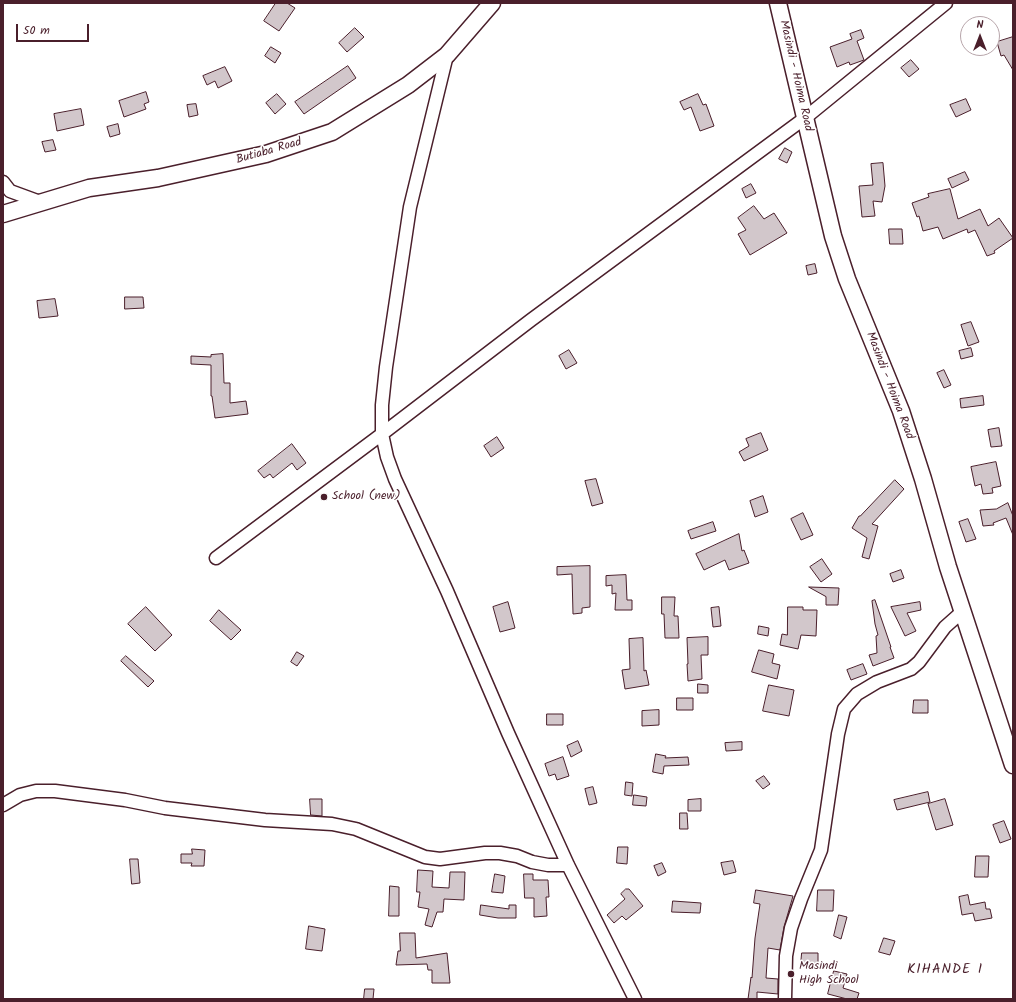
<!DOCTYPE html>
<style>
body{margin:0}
#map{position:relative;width:1016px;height:1002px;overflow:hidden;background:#fff;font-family:Kalam,sans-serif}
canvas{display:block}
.frame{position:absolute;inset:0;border:4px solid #4a1f2b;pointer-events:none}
.north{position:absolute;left:960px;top:16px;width:40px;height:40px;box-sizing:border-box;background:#fff;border:1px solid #b7a5aa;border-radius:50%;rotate:0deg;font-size:11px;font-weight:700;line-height:16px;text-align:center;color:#4a1f2b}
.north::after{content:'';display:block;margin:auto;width:14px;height:18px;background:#4a1f2b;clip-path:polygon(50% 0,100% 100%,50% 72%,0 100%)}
.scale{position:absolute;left:16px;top:24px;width:73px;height:18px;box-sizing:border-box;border:2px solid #4a1f2b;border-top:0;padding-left:5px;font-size:12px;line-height:14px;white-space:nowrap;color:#4a1f2b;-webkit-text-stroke:3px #fff;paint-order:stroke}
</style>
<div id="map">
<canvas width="1016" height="1002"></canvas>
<div class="frame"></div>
<div class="north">N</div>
<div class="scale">50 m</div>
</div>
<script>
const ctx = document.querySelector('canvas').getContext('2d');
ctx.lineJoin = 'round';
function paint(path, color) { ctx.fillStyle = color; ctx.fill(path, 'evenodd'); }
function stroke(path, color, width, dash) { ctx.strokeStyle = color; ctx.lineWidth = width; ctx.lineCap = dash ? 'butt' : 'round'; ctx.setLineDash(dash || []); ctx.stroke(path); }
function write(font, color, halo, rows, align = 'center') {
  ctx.font = font + ' Kalam,sans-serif'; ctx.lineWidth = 3; ctx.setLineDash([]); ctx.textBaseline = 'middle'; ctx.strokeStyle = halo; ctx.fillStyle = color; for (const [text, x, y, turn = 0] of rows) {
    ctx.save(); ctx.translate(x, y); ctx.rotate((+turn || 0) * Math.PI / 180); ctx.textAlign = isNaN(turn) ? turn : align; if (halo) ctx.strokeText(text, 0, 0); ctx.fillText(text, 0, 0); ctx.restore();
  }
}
const building = new Path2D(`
 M276,3h11l8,5 -16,23 -15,-10z
 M355,28l9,9 -17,15 -8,-9z
 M861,30l3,8 -7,3 7,19 -14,5 -1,-3 -12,5 -7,-20 22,-8 -2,-5z
 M1013,37v33l-9,-15 -3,1 -4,-14z
 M271,47l10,6 -6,10 -10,-7z
 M911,60l8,9 -10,8 -8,-9z
 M348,66l8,12 -52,36 -9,-12z
 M225,67l7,14 -14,7 -3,-7 -8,4 -4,-9z
 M146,92l3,10 -5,2 2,5 -22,8 -5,-16z
 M277,94l9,10 -11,10 -9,-11z
 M698,94l5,11 3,-1 8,22 -14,5 -9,-24 -7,3 -4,-8z
 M966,99l5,11 -15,7 -6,-12z
 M196,104l2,11 -9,2 -2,-12z
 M81,109l3,16 -27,6 -3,-17z
 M118,124l2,10 -10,3 -3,-10z
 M53,140l3,10 -11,2 -3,-10z
 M785,148l7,4 -5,11 -8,-4z
 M883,163l2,23 -3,16 -9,-1 2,15 -13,1 -3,-31 14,-1 -2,-21z
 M965,172l4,8 -17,8 -4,-9z
 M751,184l5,9 -10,5 -4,-9z
 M950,189l8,30 22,-10 8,17 11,-8 14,20 -19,13 1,2 -8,3 -12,-26 -7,3 -1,-4 -24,10 -5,-12 -15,4 -4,-15 -2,1 -5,-14 17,-6 -1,-3z
 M754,206l10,13 10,-6 13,20 -37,22 -12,-21 8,-4 -8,-12z
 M889,229h13l1,15h-13z
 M815,264l2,9 -9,2 -2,-9z
 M125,297h18l1,11 -19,1z
 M55,299l3,17 -19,2 -2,-17z
 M971,322l8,20 -11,4 -7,-21z
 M971,348l2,8 -12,3 -2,-8z
 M569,350l8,13 -11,6 -7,-13z
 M223,354l1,29h6v20l16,-2 2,13 -33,4 -3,-22h-1v-31l-20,-1v-8l20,1v-2z
 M944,370l7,15 -7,3 -7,-15z
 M983,396l1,9 -23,3 -1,-9z
 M999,428l3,18 -11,1 -3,-17z
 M761,433l7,17 -24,11 -5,-9 10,-6 -3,-7z
 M497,437l7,11 -13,9 -7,-11z
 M292,444l14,19 -9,7 -5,-7 -19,15 -3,-4 -6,4 -6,-7z
 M996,462l5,24 -9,2 1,5 -10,1 -2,-10 -6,2 -4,-19z
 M596,479l7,24 -11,3 -7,-25z
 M895,480l9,9 -32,35 6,2 -9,33 -7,-2 5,-19 -15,-10 7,-12h1z
 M763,496l5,16 -13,5 -5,-16z
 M1008,503l5,13v19l-7,-17 -13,5 1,2 -11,1 -3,-16 16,-1z
 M803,513l10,22 -12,5 -10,-21z
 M968,519l8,20 -10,3 -7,-20z
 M713,522l3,9 -25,8 -3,-8z
 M739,534l3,17 2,-1 5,13 -20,7 -4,-10 -21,10 -8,-16z
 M822,559l10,15 -11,8 -11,-15z
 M590,566v41l-8,1v5l-9,1 -1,-40 -15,1v-8z
 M901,570l3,8 -11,4 -3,-8z
 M626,575l1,25h5v10h-17l1,-17 -4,1v-9l-6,1v-10z
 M809,587l30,1 -1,17h-12v-8z
 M662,597h13l-1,19h4l1,22h-14l-1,-24h-2z
 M875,600l16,47h-1l4,11 -21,8 -4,-11 8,-2 -1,-17 2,-1 -3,-11 -3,-23z
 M508,602l7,26 -15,4 -7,-25z
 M920,602l1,8 -14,3 9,18 -11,5 -14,-29z
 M146,607l26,28 -17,16 -27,-27z
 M719,607l2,19 -8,1 -2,-19z
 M788,607h15v3h14l-1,26 -15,-1 -3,14 -18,-4 2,-11 5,1z
 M219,610l22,20 -10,10 -21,-19z
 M759,626l10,2 -1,8 -10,-2z
 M708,637v18h-7l1,24 -14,2 -1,-17h1l-1,-26z
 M643,638l1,33 2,-1 3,15 -24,4 -3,-19 8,-1 -1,-30z
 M759,650l15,4 -2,9 8,2 -3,14 -25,-7z
 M297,652l7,4 -7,10 -6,-4z
 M126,656l28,25 -6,6 -27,-26z
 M863,664l4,10 -16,6 -4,-10z
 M698,684l10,1v8h-10z
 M769,685l25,5 -5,26 -26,-5z
 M677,698h16v12h-16z
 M914,700h14v13h-15z
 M659,710v15l-17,1v-15z
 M547,714h16v11h-16z
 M578,741l4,10 -11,6 -4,-11z
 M742,742v8l-16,1 -1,-8z
 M656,754l10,2 -1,2 23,-1 1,8 -25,1 -1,8 -10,-2z
 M563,757l6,19 -12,4 -2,-6 -6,2 -4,-12z
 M764,776l6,8 -7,5 -7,-8z
 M626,782l7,1 -1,13 -7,-1z
 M593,787l4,16 -8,2 -4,-16z
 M928,792l2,10 -33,8 -3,-10z
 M634,795l13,2 -1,9 -13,-1z
 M310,799h12v17l-11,-1z
 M701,799v12h-13v-11z
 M945,799l8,26 -17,5 -8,-26z
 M680,813h7l1,16h-8z
 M1004,821l7,18 -11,4 -7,-18z
 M618,847h10l-1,17 -10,-1z
 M192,849l13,1 -1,16h-13l1,-3h-11v-9h11z
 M976,856h13l-1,21h-13z
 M130,859h8l2,24 -8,1z
 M733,861l3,11 -12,3 -3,-12z
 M662,863l4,9 -8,4 -4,-10z
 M418,870l15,1 -1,16 17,1 1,-16h15l-1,28 -20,-1 -1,13h-6l-5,15 -7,-2 4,-16 -11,-2 2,-15h-3z
 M495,874l10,2 -2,17 -11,-1z
 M524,874h9v6h15l1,17h-3l1,19 -13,1v-19h-9z
 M390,886l9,1v29h-10z
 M626,889h3l14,17 -17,14 -4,-4 -8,7 -7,-8 18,-16 -4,-5z
 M756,890l37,6 -9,31 -4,23 -12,-2 -2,30 12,1v15l-21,-2v7h-9l3,-22 1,1 3,-40 5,-34 -6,-1z
 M818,890h16l-1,21h-16z
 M968,895l2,10 15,-3 1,7h4l2,9 -17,3 -2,-8 -11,2 -3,-18z
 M673,901l28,2 -1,10 -28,-1z
 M481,905l28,4v-4h7v13h-18l-18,-3z
 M839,915l8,2 -6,22 -7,-3z
 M309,926l16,3 -3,22 -16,-2z
 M400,933h15l1,25 31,-5 3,30h-18v-13h-4l-1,-6 -31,1 2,-14h2z
 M884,938l11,3 -5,14 -11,-3z
 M802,953h16v12h-17z
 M834,971l13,3 -4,14 16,5 -2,6h-10l-19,-5z
 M365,989h9l-1,10h-9z`);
const street = new Path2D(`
 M447,55l-37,152 -24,160 -4,38v29l5,23 8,22 52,112 61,142 60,132 67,134
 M3,182l7,9 30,11
 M216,558l166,-124 149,-114 274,-202 141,-115
 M3,805l17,-10 16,-4h19l70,9 40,8 100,12 67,4 24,5 69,28 15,2 45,-6h15l17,3 15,6 16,3h20
 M785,999l1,-43 5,-28 10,-29 20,-49 17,-116 6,-25 13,-15 20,-12 34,-13 8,-7 26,-35 18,-16`);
const secondary = new Path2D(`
 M778,3l55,233 14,43 54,132 22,68 25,88 65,198
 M3,214l86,-26 69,-10 108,-24 66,-22 76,-47 39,-30 45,-52`);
const markers = [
 [324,497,4,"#4a1f2b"],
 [791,974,4,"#4a1f2b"]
];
const streetNames = [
 ["Masindi - Hoima Road",795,76,77],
 ["Butiaba Road",269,152,-16],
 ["Masindi - Hoima Road",889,386,69]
];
const poiNames = [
 ["School (new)",332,497],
 ["Masindi",799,967],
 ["High School",799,981]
];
const quarterNames = [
 ["KIHANDE I",945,971]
];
paint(building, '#d2c7cb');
stroke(building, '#4a1f2b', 1);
stroke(street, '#4a1f2b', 15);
stroke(secondary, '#4a1f2b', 19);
stroke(street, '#fff', 12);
stroke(secondary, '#fff', 16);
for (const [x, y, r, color] of markers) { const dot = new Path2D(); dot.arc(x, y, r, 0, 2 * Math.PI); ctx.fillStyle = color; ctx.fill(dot); stroke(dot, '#fff', 1.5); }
write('12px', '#4a1f2b', '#fff', streetNames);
write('12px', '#4a1f2b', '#fff', poiNames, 'left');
ctx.letterSpacing = '1px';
write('14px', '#4a1f2b', '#fff', quarterNames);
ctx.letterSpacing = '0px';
</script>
